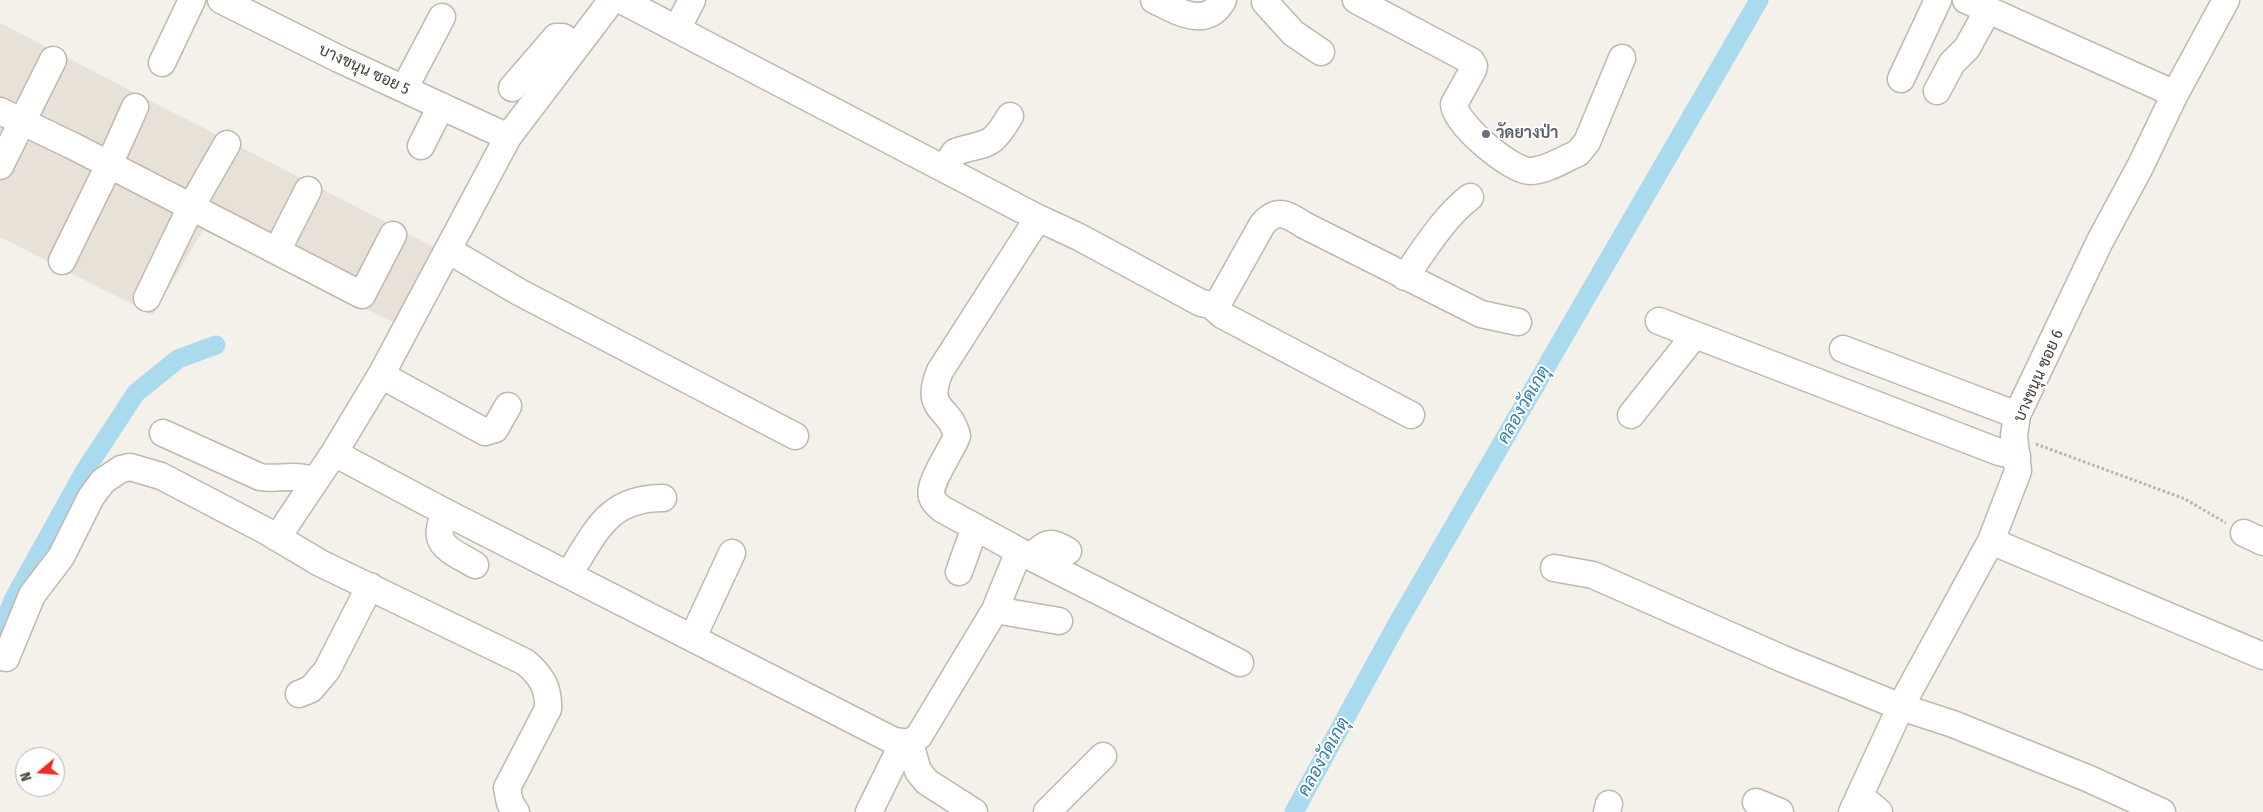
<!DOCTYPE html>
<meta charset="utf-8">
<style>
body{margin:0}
#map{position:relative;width:2263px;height:812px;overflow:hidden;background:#f4f0ea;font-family:"Fira Sans Condensed",sans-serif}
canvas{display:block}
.north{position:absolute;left:15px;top:747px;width:50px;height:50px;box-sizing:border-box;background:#fff;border:1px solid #b6b3af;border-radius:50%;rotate:252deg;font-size:14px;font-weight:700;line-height:20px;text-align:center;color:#484038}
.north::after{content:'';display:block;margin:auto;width:18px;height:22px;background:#f12c24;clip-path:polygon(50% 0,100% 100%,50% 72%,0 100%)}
</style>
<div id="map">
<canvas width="2263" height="812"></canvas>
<div class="north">N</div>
</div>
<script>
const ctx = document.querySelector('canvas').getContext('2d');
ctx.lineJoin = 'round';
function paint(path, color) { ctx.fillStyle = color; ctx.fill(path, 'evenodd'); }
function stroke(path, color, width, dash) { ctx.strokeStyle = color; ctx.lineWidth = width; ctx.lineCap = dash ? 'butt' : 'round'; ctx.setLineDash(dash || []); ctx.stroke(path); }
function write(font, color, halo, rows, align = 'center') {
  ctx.font = font + ' "Fira Sans Condensed",Sarabun,sans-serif'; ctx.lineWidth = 4; ctx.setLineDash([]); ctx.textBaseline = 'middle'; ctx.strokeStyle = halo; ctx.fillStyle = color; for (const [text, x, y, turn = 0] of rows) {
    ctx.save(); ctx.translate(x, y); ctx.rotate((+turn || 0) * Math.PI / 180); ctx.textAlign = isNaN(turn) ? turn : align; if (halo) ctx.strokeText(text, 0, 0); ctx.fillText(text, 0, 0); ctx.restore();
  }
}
const residential = new Path2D(`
 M0,23l438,226 -43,74 -192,-93 -50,85 -153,-78z`);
const canal = new Path2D(`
 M0,633l14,-35 70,-126 52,-79 42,-34 38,-14
 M1294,812l103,-188 362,-624`);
const path = new Path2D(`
 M2036,444l149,55 41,24`);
const minor = new Path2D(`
 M221,0l118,59 169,78
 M621,0l417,218 41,19 122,66 10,2 9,-5 42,-75c15,-18 25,-11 42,0l177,89 37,8
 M1154,0c23,11 52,30 69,0
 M1356,0l115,61 3,5 -1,4 -19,34c1,20 57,67 76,67 16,0 34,-12 48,-18l9,-11 35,-84
 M1966,0l209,94
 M1265,2l28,31 28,19
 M677,29l15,-29
 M162,63l30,-63
 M1901,79l37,-79
 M512,88l44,-51h7l13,10
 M404,89l38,-72
 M1937,91l15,-28 15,-15 21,-38
 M0,111l73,35 289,149 31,-60
 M421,146l20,-40
 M0,166l53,-106
 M944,168l11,-16c33,-11 35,-2 55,-36
 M448,250l71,42 276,144
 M277,251l31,-61
 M62,261l47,-96 26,-58
 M1405,277c19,-27 39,-60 65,-80
 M147,298l44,-91 36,-63
 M1211,305l11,10 189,100
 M1659,321l340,131 18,4
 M1843,349l174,66
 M381,375l104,57 10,-3 13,-23
 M1631,415l63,-79
 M163,433l97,44c19,3 36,-4 54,4
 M334,453l111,59 449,229 16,2 9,-7 76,-126 24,-59 -77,-42c-4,-3 -8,-6 -10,-12 -5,-13 20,-47 25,-61 -7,-31 -34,-24 -17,-65l98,-153
 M445,512c-2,7 -7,17 -5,25 3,13 24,21 35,28
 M2244,533l19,9
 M277,538l57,-85 47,-78 127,-238 104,-137
 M1991,541l272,115
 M1019,551l221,112
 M1032,557c14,-15 18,-17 36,-6
 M1554,568l39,7 190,84 118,48 52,17 134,54 75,34
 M959,572l16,-45
 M569,574c27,-42 38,-76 94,-76
 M995,610l64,11
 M693,637l39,-84
 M6,658l26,-63 29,-38 30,-60 12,-16 18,-12 9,-2 31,9 107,56 52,31 205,99c16,13 24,26 23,47l-41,79 3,15 6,9
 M299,694l12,-5 16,-19 43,-84
 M910,743l8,28 9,11 47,30
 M1860,796l19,16
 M1756,802l24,10
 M869,812l34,-69
 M1047,812l56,-56
 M1607,812l2,-8
 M1852,812l50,-108 89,-163 27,-70 -4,-36 3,-20 83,-174 40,-74 35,-73 51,-94`);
const markers = [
 [1486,134,5,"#6b7280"]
];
const streetNames = [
 ["บางขนุน ซอย 5",364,70,25],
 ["บางขนุน ซอย 6",2039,376,-66]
];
const worshipNames = [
 ["วัดยางป่า",1496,134]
];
const waterNames = [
 ["คลองวัดเกตุ",1524,405,-60],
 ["คลองวัดเกตุ",1324,757,-61]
];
paint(residential, '#e8e1d8');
stroke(canal, '#aadaee', 19);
stroke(minor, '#c0b7ad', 29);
stroke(path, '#c1b19f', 3, [2.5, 2.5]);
stroke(minor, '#fff', 26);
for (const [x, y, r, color] of markers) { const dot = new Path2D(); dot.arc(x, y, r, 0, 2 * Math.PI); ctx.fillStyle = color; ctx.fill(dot); stroke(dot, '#fff', 2); }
write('16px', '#484038', '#fff', streetNames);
write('bold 16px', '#5b616d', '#fff', worshipNames, 'left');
write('italic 18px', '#317ea1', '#fff', waterNames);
</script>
